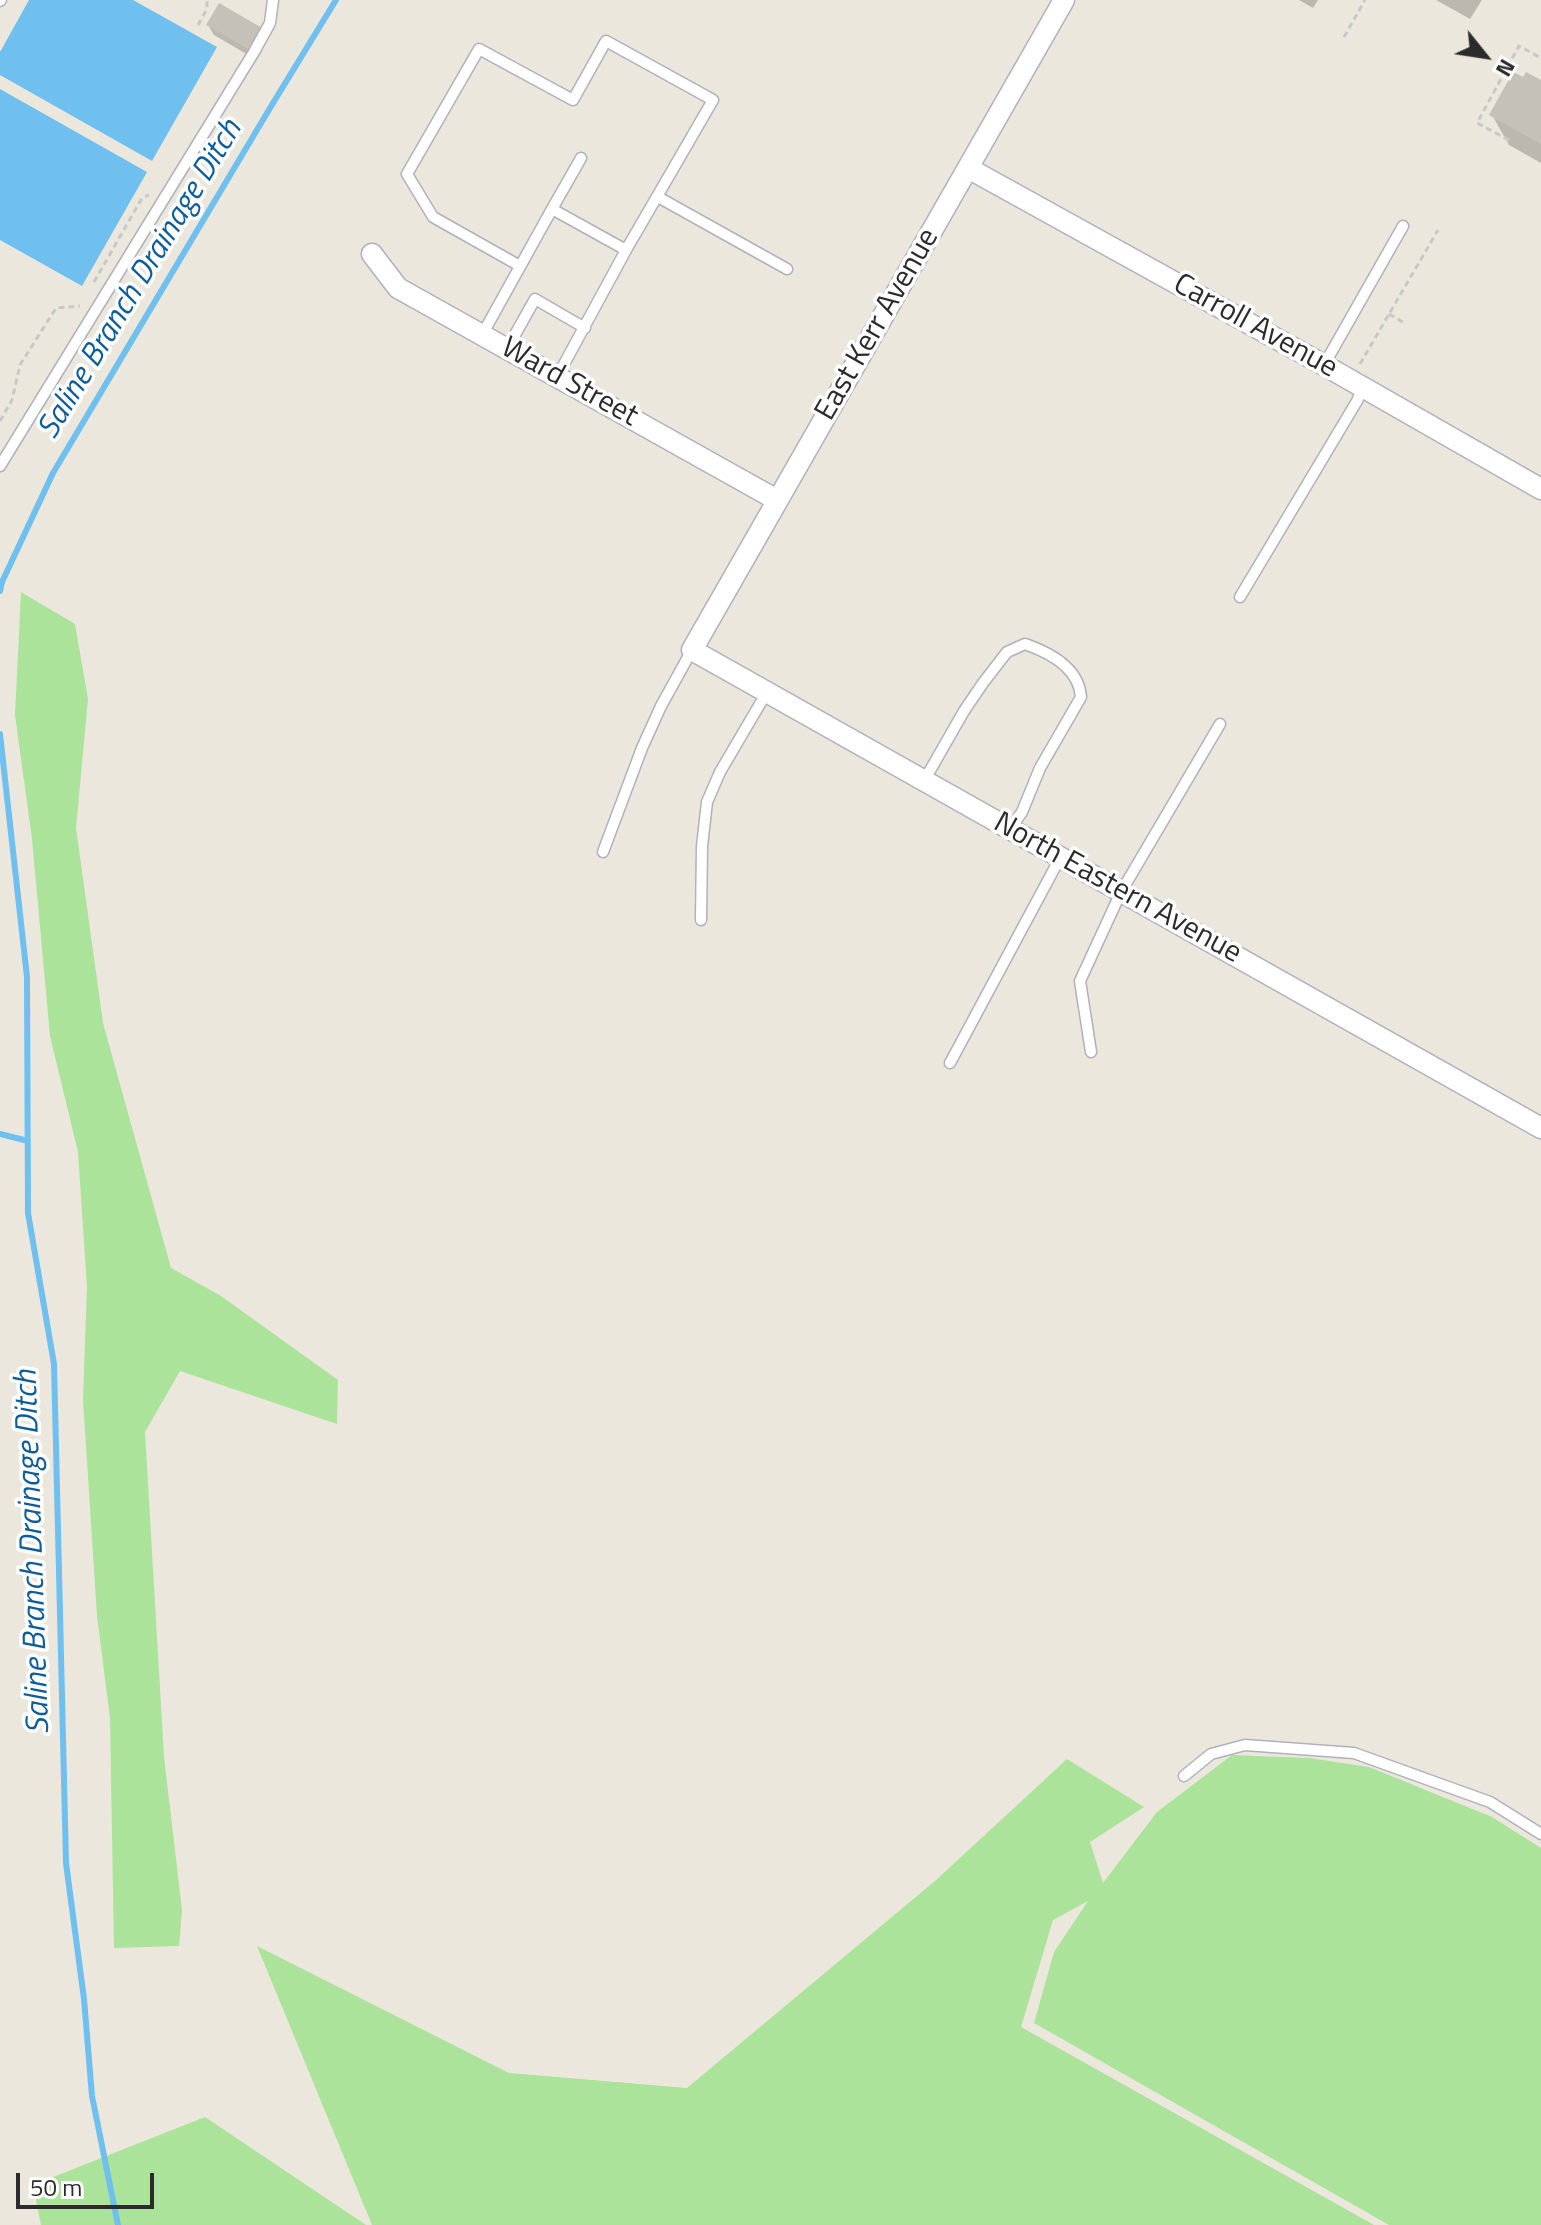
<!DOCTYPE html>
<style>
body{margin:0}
#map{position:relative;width:1541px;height:2225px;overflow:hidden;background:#ece7dd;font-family:"Titillium Web",sans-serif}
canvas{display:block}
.north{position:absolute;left:1445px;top:16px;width:80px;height:80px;-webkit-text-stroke:6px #fff;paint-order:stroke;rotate:120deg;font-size:22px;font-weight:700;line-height:32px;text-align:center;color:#2b2b2b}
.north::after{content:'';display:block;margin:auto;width:28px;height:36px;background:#2b2b2b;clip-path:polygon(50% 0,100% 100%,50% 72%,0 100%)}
.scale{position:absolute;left:16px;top:2173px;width:138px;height:36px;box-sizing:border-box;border:4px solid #2b2b2b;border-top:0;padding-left:10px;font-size:24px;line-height:28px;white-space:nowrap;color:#2b2b2b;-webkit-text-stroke:6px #fff;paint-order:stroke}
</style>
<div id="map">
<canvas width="1541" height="2225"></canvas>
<div class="north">N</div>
<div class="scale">50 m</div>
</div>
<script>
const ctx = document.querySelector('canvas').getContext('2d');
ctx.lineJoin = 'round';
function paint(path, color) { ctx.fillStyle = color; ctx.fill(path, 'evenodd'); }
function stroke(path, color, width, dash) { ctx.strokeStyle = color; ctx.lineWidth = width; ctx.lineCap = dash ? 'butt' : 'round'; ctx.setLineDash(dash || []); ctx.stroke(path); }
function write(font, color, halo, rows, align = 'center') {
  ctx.font = font + ' "Titillium Web",sans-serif'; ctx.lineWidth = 7; ctx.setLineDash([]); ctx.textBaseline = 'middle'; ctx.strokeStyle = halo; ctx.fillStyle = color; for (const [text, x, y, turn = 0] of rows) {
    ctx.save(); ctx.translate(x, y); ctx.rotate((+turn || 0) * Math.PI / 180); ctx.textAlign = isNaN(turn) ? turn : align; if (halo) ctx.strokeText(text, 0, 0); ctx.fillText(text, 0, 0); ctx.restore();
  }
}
const green = new Path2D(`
 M21,592l54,32 13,75 -12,129 27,195 68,245 50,28 117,84 -1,44 -157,-53 -35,61 19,325 18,153 -3,36 -65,2 -4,-230 -13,-102 -14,-217 4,-112 -9,-135 -28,-116 -18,-197 -17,-124z
 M1232,1755l77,3 60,9 123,50 49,31v377h-152l-355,-202 20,-71 34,-51 -35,19 -32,107 353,198h-1002l-115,-279 252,127 178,15 248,-207 132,-122 77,48 -54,35 13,41 54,-71z
 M205,2117l161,108h-325l-8,-40z`);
const water = new Path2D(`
 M29,0h104l84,47 -65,114 -152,-86v-23z
 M0,89l147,83 -65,114 -82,-46z`);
const shadow = new Path2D(`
 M1299,0h19l-5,8z
 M1436,0h46l-12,19z
 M208,25l53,4 -6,30 -41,-24z
 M1541,83v80l-32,-18 -17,-30z`);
const stream = new Path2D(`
 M0,591l2,-9 51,-109 217,-365 66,-108
 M0,734l27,243 1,236 26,151 12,499 18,136 8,97 26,129
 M0,1134l28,7`);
const building = new Path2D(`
 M219,3l43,25 -12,22 -44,-25z
 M1513,72l10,5 3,-5 15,8v64l-52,-29z`);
const path = new Path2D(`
 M198,25l9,-16v-9
 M1344,37l21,-37
 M1509,140l-32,-17 42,-77 22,12
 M94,282l48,-84 7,-3
 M1389,314l17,10
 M1360,364l78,-134
 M0,421l12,-21 8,-35 36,-57 24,-2`);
const service = new Path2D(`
 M0,1l1,-1
 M658,197l129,72
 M552,209l29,-51
 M482,335l70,-126 74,41 87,-150 -107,-59 -33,59 -94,-51 -72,125 26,43 87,49
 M507,349l28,-50 50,29
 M1324,365l79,-139
 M557,377l69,-127
 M0,466l254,-414 16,-29 3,-23
 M1240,597l117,-196 6,-14
 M924,781l40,-70 19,-28 24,-31 18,-8c26,9 54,24 56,53l-41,71 -18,44 -12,17
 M603,852l39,-104 19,-42 31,-56
 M701,920l1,-74 5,-44 13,-30 47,-80
 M1091,1052l-11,-71 41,-89 99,-168
 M950,1063l110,-205
 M1184,1776l27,-22 34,-9 109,8 136,49 51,32`);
const minor = new Path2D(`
 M1064,0l-372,650 849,478
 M968,168l356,197 217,124
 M372,254l26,34 379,212`);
const streetNames = [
 ["East Kerr Avenue",878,325,-60],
 ["Carroll Avenue",1255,327,29],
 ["Ward Street",569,383,29],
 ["North Eastern Avenue",1117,889,29]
];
const waterNames = [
 ["Saline Branch Drainage Ditch",141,280,-59],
 ["Saline Branch Drainage Ditch",34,1552,-92]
];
paint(green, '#aae399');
paint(water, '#6fbfef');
paint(shadow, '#0003');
stroke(stream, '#6fbfef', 6);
paint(building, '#c5c1b8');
stroke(service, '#b1b1be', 13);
stroke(minor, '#b1b1be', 23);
stroke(path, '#c8c8c8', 3, [6, 4]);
stroke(service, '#fff', 10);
stroke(minor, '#fff', 20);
write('30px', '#2b2b2b', '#fff', streetNames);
write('italic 32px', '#0d5c9c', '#fff', waterNames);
</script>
